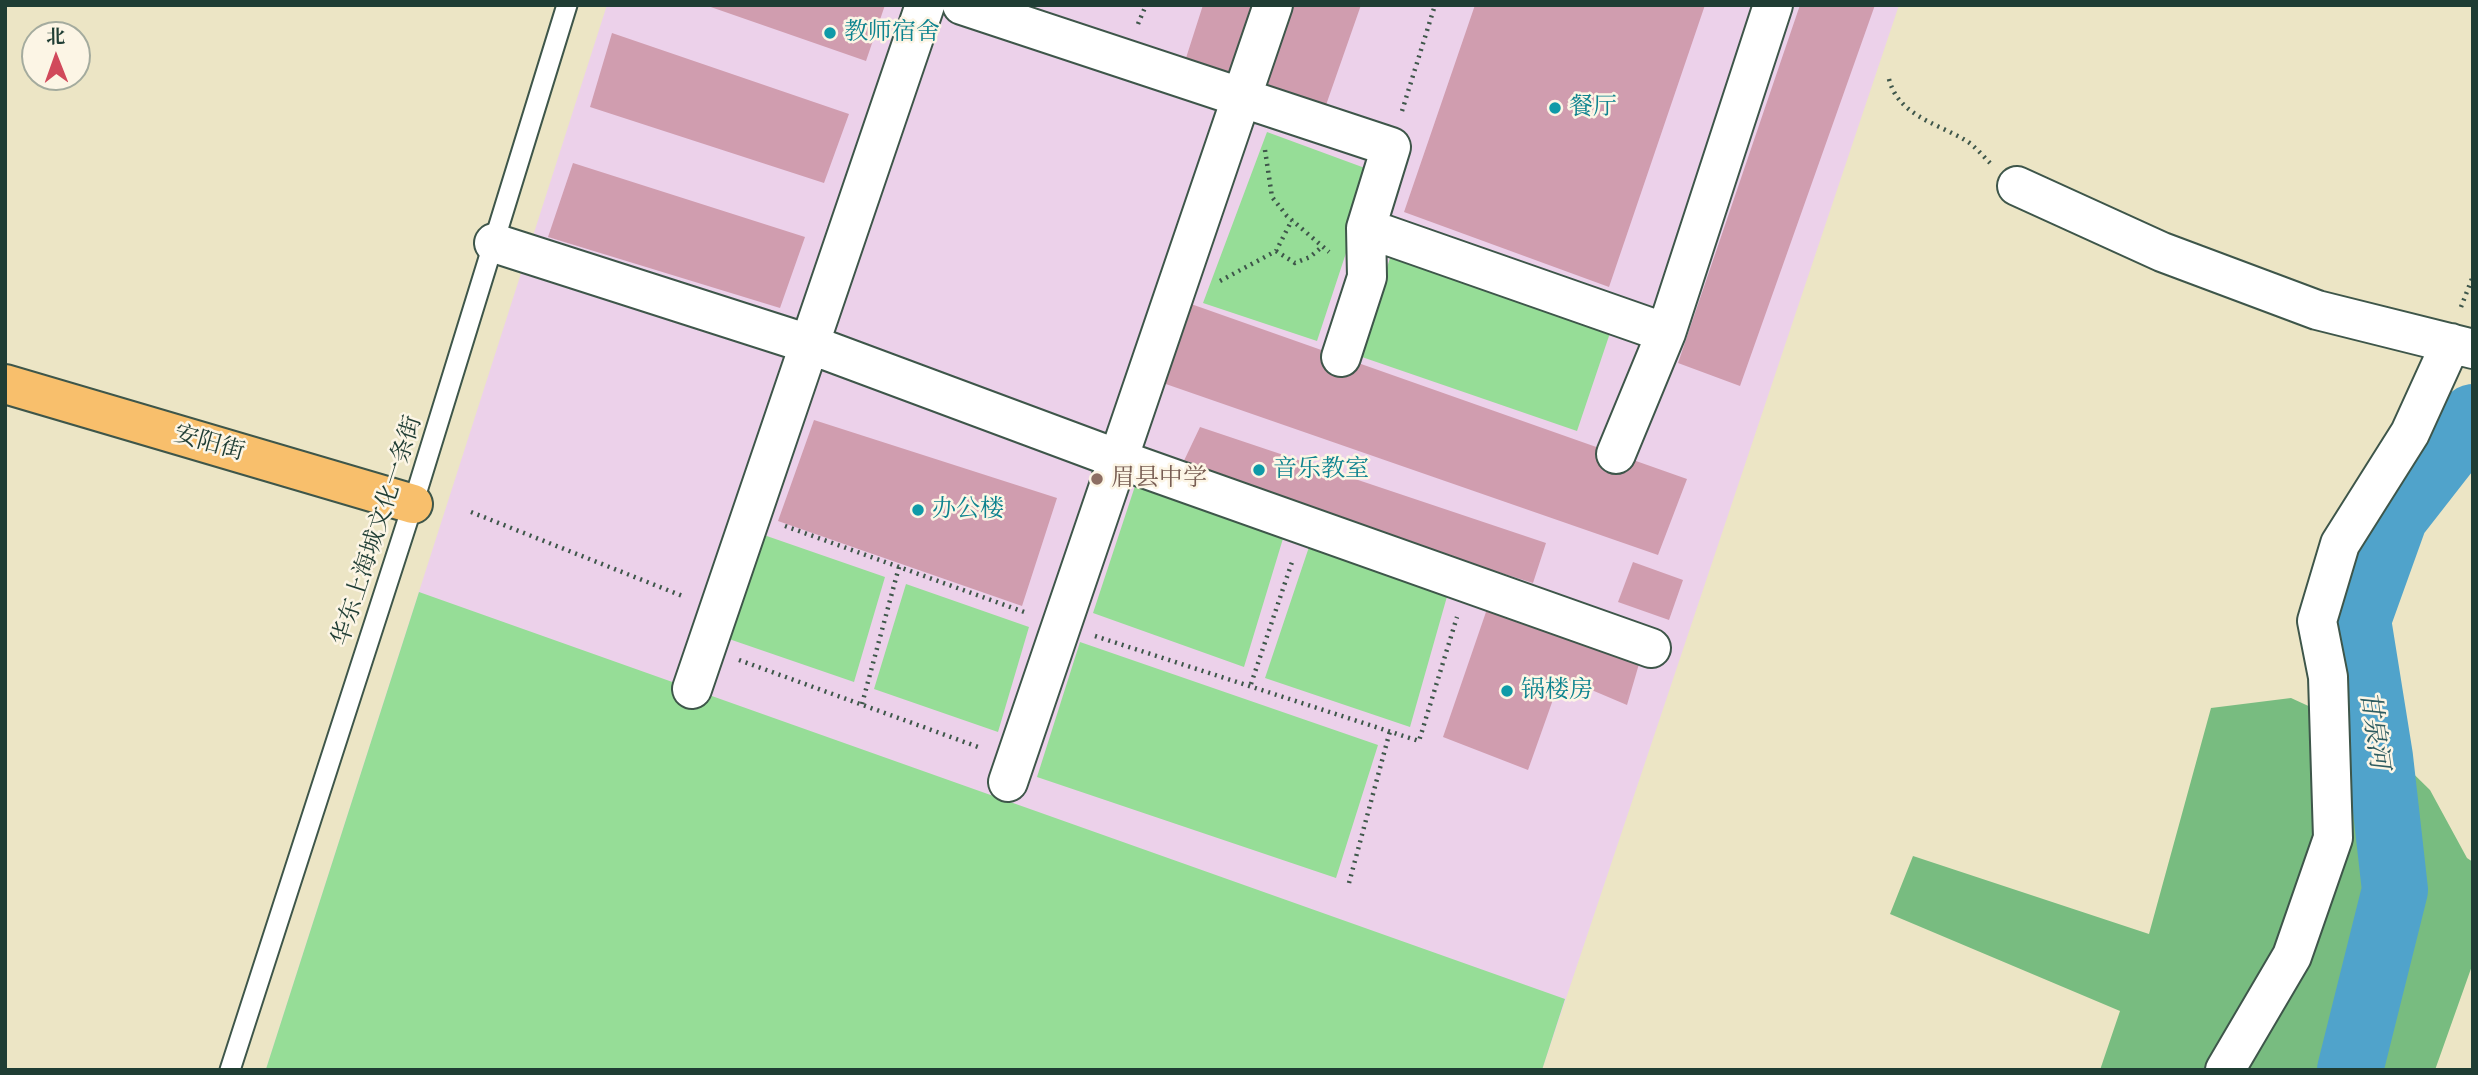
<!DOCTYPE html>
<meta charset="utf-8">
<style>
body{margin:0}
#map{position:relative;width:2478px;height:1075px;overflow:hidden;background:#ece5c5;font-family:"IM FELL Great Primer","Noto Serif SC",serif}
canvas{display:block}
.frame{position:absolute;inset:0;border:7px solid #1f3d34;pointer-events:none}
.north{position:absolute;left:21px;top:21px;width:70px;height:70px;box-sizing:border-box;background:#fcf5e5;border:2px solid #a4ab9e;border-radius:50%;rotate:359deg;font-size:19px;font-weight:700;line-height:28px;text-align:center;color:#1f3d34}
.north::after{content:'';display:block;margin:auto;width:24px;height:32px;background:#d1495b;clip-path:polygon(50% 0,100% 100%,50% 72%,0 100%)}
</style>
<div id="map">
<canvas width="2478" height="1075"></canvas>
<div class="frame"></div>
<div class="north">北</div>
</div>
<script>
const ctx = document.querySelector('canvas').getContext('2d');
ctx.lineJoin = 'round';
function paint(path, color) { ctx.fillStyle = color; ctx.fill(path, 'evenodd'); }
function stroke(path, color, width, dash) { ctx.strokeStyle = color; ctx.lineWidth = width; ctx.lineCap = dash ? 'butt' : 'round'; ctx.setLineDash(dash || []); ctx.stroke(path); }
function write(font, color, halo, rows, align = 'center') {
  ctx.font = font + ' "IM FELL Great Primer","Noto Serif SC",serif'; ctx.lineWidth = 5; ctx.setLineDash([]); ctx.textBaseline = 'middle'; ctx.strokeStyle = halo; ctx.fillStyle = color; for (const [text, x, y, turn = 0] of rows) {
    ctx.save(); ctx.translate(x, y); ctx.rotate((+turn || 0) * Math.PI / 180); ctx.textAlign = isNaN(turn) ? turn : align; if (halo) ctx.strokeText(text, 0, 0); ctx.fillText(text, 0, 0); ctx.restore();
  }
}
const built = new Path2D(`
 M607,5h1292l-357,1065 -1276,-1z`);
const green = new Path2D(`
 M1267,132l106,39 -56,170 -114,-38z
 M1390,258l220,75 -33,98 -218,-75z
 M1136,483l149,49 -41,135 -151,-54z
 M761,534l124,43 -31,105 -125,-43z
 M1311,541l137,52 -38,134 -145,-49z
 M906,584l123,43 -31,105 -124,-43z
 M419,592l1146,407 -23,71 -1276,-1z
 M1080,642l298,103 -42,133 -299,-101z`);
const forest = new Path2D(`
 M2291,698l85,39 54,53 37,68 6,4v101l-38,107h-335l20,-59 -230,-97 23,-58 236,78 62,-226z`);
const river = new Path2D(`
 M2350,1070l45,-180 -15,-133 -22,-137 37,-103 78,-100`);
const building = new Path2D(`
 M705,5h180l-19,56z
 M1203,5h56l-26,73 -47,-20z
 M1290,5h71l-35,100 -63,-21z
 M1475,5h230l-96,282 -205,-75z
 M1800,5h75l-135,381 -62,-23z
 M612,33l237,81 -25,69 -234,-76z
 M573,163l232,74 -25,71 -232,-71z
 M1191,304l496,175 -29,76 -498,-173z
 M814,420l243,78 -35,108 -244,-85z
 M1200,427l346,116 -13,40 -209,-66 -143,-50z
 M1633,562l50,18 -14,40 -51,-18z
 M1487,609l152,55 -12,41 -66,-28 -33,93 -85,-33z`);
const path = new Path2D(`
 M1138,24l8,-19
 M1889,79c9,36 47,44 76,61 9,5 17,15 25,23
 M1402,111l33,-106
 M1265,150l7,47 15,19 42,36
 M1276,251l19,12 15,-6 13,-11
 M1220,281l56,-30 16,-31
 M2461,307l12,-31
 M471,512l214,85
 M785,526l242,87
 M1095,636l324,105 38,-124
 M739,660l242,88
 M1251,684l42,-125
 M862,704l37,-137
 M1349,883l41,-152`);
const lane = new Path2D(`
 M230,1070l183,-566 154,-499`);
const street = new Path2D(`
 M962,5l429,142 -25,81 300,105
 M2017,186l145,66 155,58 156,39
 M494,243l315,101 309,115 533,189
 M1341,357l26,-80 -1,-49
 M1616,454l50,-121 107,-328
 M692,689l233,-684
 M1008,782l265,-777
 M2225,1070l67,-114 41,-118 -5,-161 -11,-56 23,-77 70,-111 41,-90`);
const primary = new Path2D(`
 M5,384l408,120`);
const markers = [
 [830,33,7,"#0f9aa8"],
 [1555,108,7,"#0f9aa8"],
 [1259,470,7,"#0f9aa8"],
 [1097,479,7,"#8d6e63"],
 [918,510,7,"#0f9aa8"],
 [1507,691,7,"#0f9aa8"]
];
const cultureNames = [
 ["教师宿舍",844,33],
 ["餐厅",1569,108],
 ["音乐教室",1273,470],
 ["办公楼",932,510],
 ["锅楼房",1521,691]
];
const streetNames = [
 ["安阳街",209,444,16],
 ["华东上海城文化一条街",378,531,-72]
];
const educationNames = [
 ["眉县中学",1111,479]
];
const waterNames = [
 ["甘泉河",2373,730,82]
];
paint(built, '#ecd1ea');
paint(green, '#96dd97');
paint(forest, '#78bc80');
stroke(river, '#50a3cb', 66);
paint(building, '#d09daf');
stroke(lane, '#3e564a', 23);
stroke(street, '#3e564a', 42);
stroke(primary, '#3e564a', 42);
stroke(path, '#3e564a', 4.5, [2, 5]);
stroke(lane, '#fff', 19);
stroke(street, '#fff', 38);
stroke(primary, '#f8bf6c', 38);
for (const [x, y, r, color] of markers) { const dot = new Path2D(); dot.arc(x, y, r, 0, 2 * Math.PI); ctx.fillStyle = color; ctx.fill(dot); stroke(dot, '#fcf5e5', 2.5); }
write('24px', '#0d838f', '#fcf5e5', cultureNames, 'left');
write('24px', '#1f3d34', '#fcf5e5', streetNames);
write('24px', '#785e54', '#fcf5e5', educationNames, 'left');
write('italic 26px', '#2e5c61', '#fcf5e5', waterNames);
</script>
